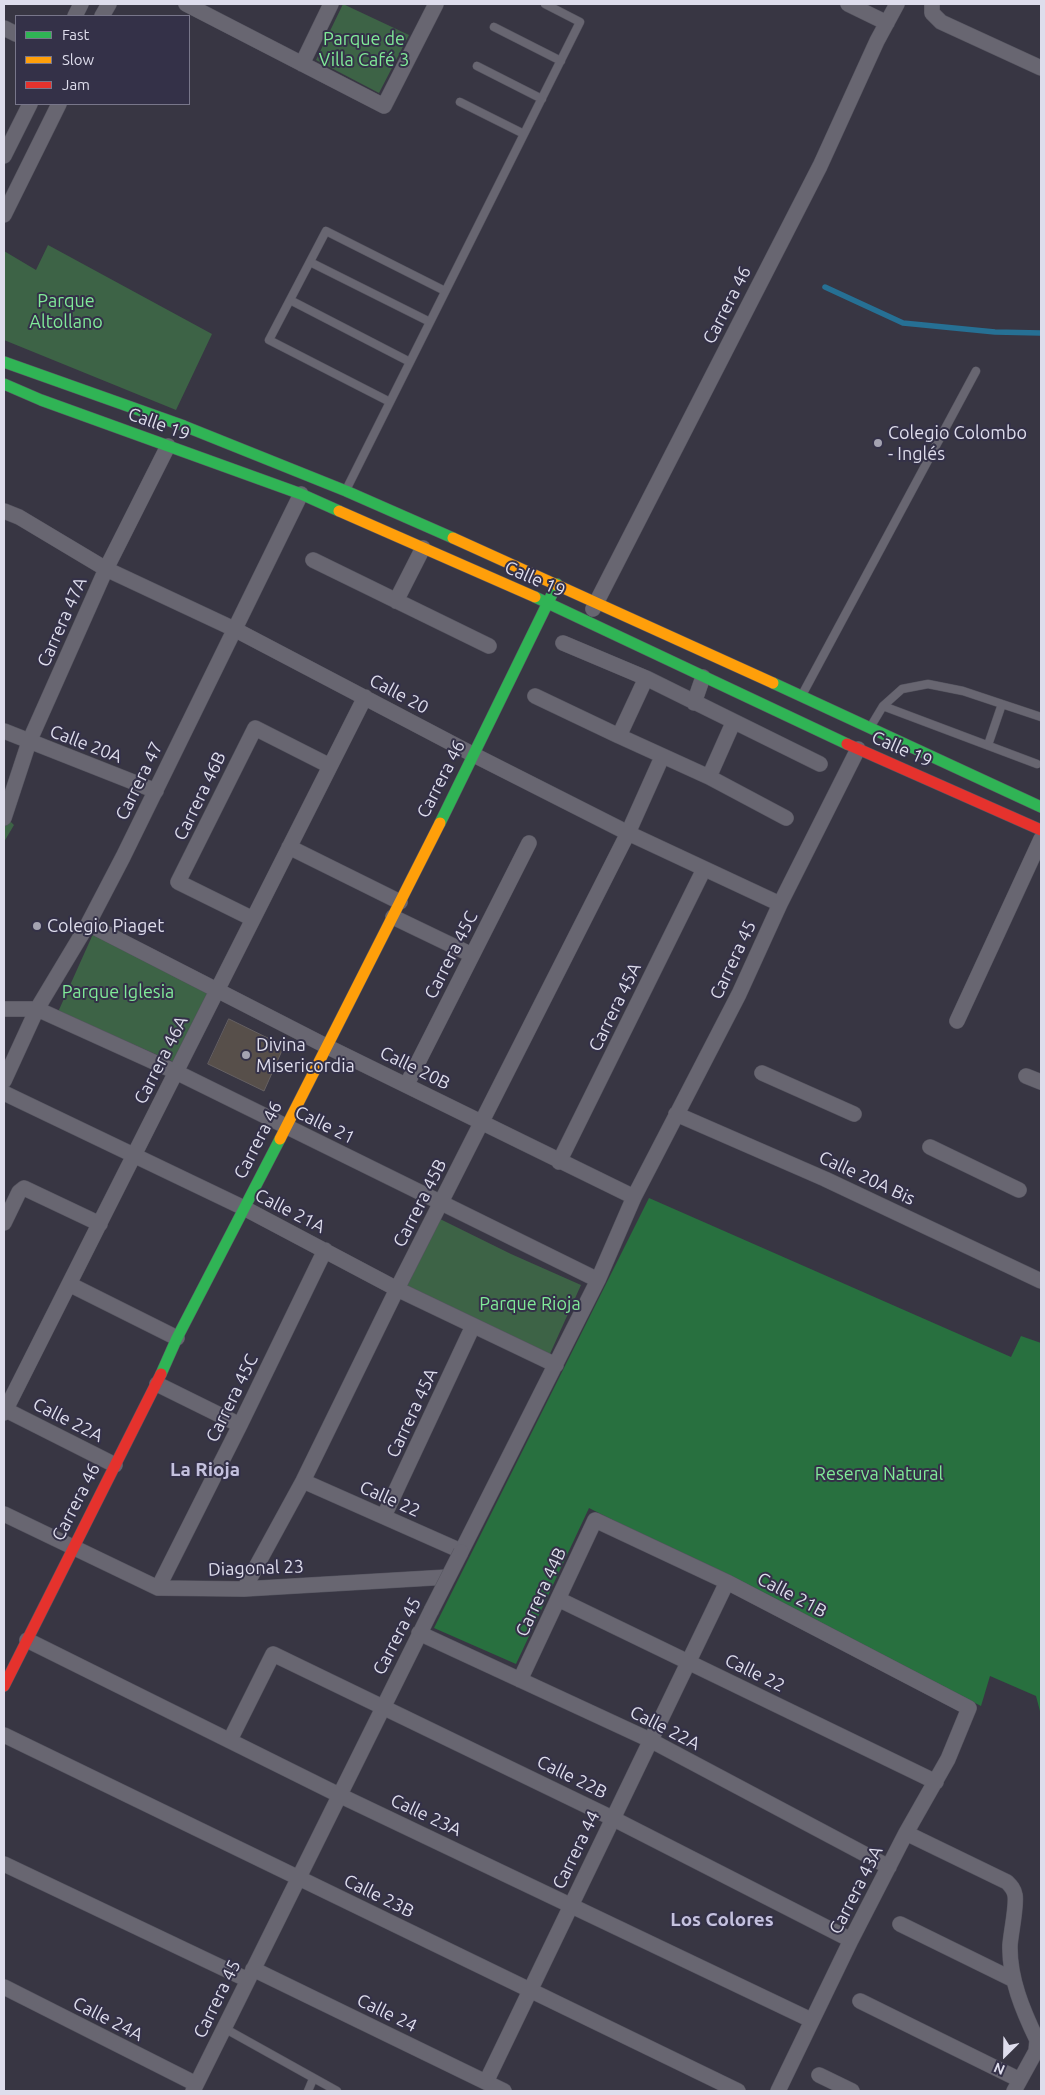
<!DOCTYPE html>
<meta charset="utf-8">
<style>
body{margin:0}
#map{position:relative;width:1045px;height:2095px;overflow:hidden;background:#383643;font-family:Ubuntu,sans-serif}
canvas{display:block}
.frame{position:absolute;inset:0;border:5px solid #deddec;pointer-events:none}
.legend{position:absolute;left:15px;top:15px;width:175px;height:90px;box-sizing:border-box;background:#343148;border:1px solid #78768a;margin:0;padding:6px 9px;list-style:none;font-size:15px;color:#deddec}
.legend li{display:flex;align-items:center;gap:10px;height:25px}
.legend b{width:25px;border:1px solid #78768a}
.north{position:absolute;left:980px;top:2030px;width:50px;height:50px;-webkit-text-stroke:4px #343148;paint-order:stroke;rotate:203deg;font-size:14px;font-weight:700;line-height:20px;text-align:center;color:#deddec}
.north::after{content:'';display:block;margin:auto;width:18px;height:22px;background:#deddec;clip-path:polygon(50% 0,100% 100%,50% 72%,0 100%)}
</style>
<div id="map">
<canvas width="1045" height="2095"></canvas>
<div class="frame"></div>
<ul class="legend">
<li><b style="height:6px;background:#30b455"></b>Fast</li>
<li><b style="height:6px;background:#ff9f0a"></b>Slow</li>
<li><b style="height:6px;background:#e5322d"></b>Jam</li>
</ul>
<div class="north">N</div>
</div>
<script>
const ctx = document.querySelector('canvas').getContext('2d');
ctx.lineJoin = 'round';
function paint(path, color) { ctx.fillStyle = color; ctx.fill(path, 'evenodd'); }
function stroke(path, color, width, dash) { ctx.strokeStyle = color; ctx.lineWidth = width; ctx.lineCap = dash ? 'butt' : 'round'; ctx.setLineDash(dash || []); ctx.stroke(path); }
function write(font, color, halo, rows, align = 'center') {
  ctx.font = font + ' Ubuntu,sans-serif'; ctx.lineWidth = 4; ctx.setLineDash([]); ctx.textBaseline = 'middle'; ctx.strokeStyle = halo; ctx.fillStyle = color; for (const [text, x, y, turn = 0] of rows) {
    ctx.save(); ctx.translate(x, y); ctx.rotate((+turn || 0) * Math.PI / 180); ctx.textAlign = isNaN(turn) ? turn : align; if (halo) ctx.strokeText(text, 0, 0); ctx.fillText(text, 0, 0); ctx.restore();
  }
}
const green = new Path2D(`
 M343,4l66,31 -30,58 -63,-33z
 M48,245l164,89 -36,76 -172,-70v-89l32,19z
 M7,818l7,7 -10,17v-21z
 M93,934l117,54 -36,74 -116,-50z
 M440,1219l71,35 70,31 -32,71 -144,-66z`);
const forest = new Path2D(`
 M649,1198l362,159 10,-21 20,7v372l-5,-19 -46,-20 -9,30 -392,-198 -73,156 -82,-36z`);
const stream = new Path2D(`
 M825,287l78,36 92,9 46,1`);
const building = new Path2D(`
 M229,1019l55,27 -20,45 -56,-27z`);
const lane = new Path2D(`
 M494,27l67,34
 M477,66l65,33
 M460,102l64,32
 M310,262l120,60
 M290,300l120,62
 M390,402l-121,-62 57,-109 119,60
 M346,490l234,-468 -35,-18
 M802,695l174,-324
 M883,706l19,-17 26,-5 35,7 78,26
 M871,726l12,-20 154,58
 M988,745l14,-41
 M224,2028l113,63
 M308,2091l5,-12`);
const street = new Path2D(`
 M186,4l198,102 52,-102
 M848,4l39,19
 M932,4v9l9,9 100,46
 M75,16l6,-12
 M102,16l7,-12
 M4,28l12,6
 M302,64l29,-60
 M4,156l26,-52
 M4,215l55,-111
 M4,511l15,6 87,52 128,60 240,126 154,78 152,71
 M313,560l176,86
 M396,601l27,-53
 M593,609l227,-443 57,-125 20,-37
 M563,643l83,35
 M535,696l84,40
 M694,703l9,-26
 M733,723l-24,54 -90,-41 27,-58 174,86
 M4,731l152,60
 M709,777l77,41
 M4,818l25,-76 77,-173 62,-123
 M289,847l111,55
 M393,917l79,38
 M253,919l-75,-37 77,-154 75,38
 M88,924l240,123 306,150 105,-203 41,-90 78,-155
 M4,1009h33l139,63 422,208
 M957,1021l84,-182
 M762,1073l92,41
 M1026,1076l15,6
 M4,1081l33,-72 51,-85 35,-67 178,-363
 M407,1084l122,-241
 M4,1093l240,115 153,81 159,76
 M676,1114l149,65 216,102
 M930,1147l89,43
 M559,1162l145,-293
 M4,1223l15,-31 5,-4 76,36
 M69,1284l108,54
 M157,1384l83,41
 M4,1409l111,56
 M4,1413l361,-716
 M303,1481l158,70
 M4,1514l154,74 86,1 204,-12
 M384,1516l89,-190
 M461,1552l137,-272 36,-83
 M158,1588l82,-163 85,-175
 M244,1589l59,-108 94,-192 231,-456 34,-76
 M558,1599l378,183
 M419,1633l231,107 239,127
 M27,1640l312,155 472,225
 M520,1680l75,-160 132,62 242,126 -21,51 -42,74 -55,107 -73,151
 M4,1735l734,356
 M230,1740l43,-86 339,164 239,122
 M906,1833l101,49c4,4 7,7 8,13 2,10 -4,37 -5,50 -1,33 13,66 27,95l-1,11 -22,40
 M4,1864l244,116
 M900,1924l114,56
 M253,1969l251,122
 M4,1987l192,97
 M860,2001l160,79
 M819,2075l33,16
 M486,2082l241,-500
 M193,2091l238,-480`);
const fast = new Path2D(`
 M4,362l180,64 162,65 107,47
 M4,384l37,16 260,94 38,17
 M535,597l312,147
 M773,683l268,124
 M440,823l117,-239
 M161,1374l16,-36 103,-199`);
const slow = new Path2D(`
 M339,511l196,86
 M453,538l320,145
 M280,1139l160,-316`);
const jam = new Path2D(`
 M847,744l194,86
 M4,1686l157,-312`);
const streetBridge = new Path2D(`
 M431,1611l30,-59`);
const markers = [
 [878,443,5,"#a4a3b1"],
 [37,926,5,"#a4a3b1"],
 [246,1055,5,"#a4a3b1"]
];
const parkNames = [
 ["Parque de",364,39],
 ["Villa Café 3",364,60],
 ["Parque",66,301],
 ["Altollano",66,322],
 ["Parque Iglesia",118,992],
 ["Parque Rioja",530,1304],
 ["Reserva Natural",879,1474]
];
const streetNames = [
 ["Carrera 46",727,305,-63],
 ["Calle 19",159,424,20],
 ["Calle 19",535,579,24],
 ["Carrera 47A",62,622,-66],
 ["Calle 20",399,694,28],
 ["Calle 20A",86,744,21],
 ["Calle 19",902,749,24],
 ["Carrera 46",441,779,-63],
 ["Carrera 47",139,781,-64],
 ["Carrera 46B",200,796,-64],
 ["Carrera 45C",451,955,-63],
 ["Carrera 45",733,960,-65],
 ["Carrera 45A",615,1007,-64],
 ["Carrera 46A",161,1060,-63],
 ["Calle 20B",415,1068,26],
 ["Calle 21",325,1125,26],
 ["Carrera 46",258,1140,-63],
 ["Calle 20A Bis",867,1178,25],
 ["Carrera 45B",420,1203,-63],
 ["Calle 21A",290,1211,27],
 ["Carrera 45C",232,1398,-64],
 ["Carrera 45A",412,1413,-65],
 ["Calle 22A",68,1420,27],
 ["Calle 22",390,1499,24],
 ["Carrera 46",76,1502,-63],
 ["Diagonal 23",256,1568,-2],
 ["Carrera 44B",541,1592,-65],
 ["Calle 21B",792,1595,28],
 ["Carrera 45",397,1636,-63],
 ["Calle 22",755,1673,26],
 ["Calle 22A",665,1728,27],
 ["Calle 22B",572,1777,26],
 ["Calle 23A",426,1815,25],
 ["Carrera 44",576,1850,-64],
 ["Carrera 43A",856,1890,-63],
 ["Calle 23B",379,1896,26],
 ["Carrera 45",217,1999,-64],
 ["Calle 24",387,2013,26],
 ["Calle 24A",108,2019,27]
];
const poiNames = [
 ["Colegio Colombo",888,433],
 ["- Inglés",888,454],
 ["Colegio Piaget",47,926],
 ["Divina",256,1045],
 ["Misericordia",256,1066]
];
const neighbourhoodNames = [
 ["La Rioja",205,1470],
 ["Los Colores",722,1920]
];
paint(green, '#3d6346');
paint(forest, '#28703f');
stroke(stream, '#267094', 5.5);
paint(building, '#574f4a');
stroke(building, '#656062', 1);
stroke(lane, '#565560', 9);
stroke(street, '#565560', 16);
stroke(fast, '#565560', 12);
stroke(slow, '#565560', 12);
stroke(jam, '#565560', 12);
stroke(lane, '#686671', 8);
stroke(street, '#686671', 15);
stroke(fast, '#30b455', 11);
stroke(slow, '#ff9f0a', 11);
stroke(jam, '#e5322d', 11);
stroke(streetBridge, '#565560', 16, []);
stroke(streetBridge, '#686671', 15);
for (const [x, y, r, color] of markers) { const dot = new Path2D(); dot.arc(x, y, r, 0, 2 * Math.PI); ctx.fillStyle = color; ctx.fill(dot); stroke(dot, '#343148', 2); }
write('18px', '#80ea98', '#343148', parkNames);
write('18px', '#deddec', '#343148', streetNames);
write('18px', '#deddec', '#343148', poiNames, 'left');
write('bold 19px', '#c4c1de', '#343148', neighbourhoodNames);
</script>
